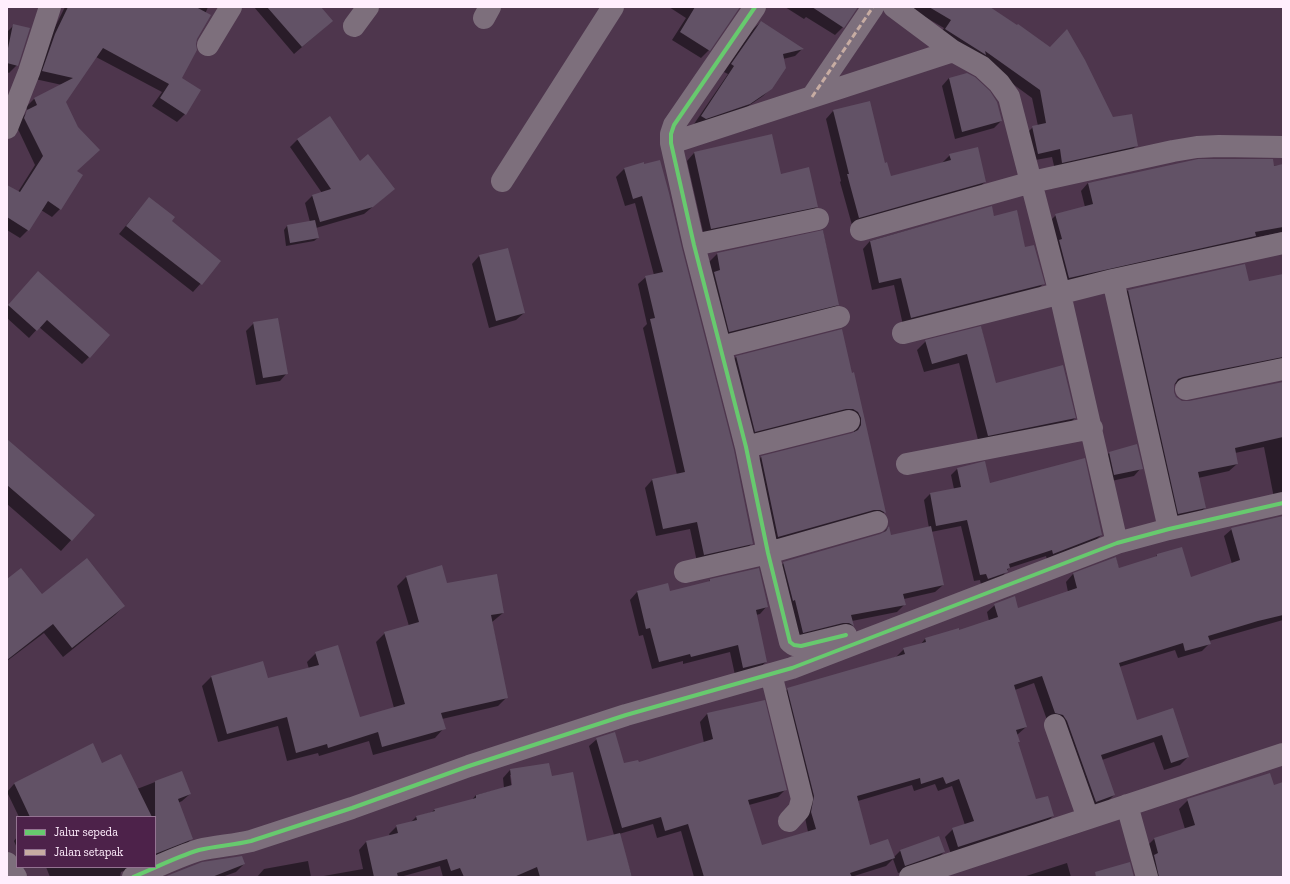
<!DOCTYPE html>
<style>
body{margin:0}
#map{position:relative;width:1290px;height:884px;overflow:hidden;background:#4e364d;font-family:"Zilla Slab",serif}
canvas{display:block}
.frame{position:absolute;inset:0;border:8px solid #ffeefd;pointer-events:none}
.legend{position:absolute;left:16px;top:816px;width:140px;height:52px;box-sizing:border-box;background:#4d224a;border:1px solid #947492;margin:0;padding:5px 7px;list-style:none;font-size:12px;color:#ffeefd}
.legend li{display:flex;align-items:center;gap:8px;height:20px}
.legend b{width:20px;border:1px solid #947492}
</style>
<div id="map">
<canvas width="1290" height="884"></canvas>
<div class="frame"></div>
<ul class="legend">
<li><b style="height:5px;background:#67ca6e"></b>Jalur sepeda</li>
<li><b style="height:5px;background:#c7aca2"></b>Jalan setapak</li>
</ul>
</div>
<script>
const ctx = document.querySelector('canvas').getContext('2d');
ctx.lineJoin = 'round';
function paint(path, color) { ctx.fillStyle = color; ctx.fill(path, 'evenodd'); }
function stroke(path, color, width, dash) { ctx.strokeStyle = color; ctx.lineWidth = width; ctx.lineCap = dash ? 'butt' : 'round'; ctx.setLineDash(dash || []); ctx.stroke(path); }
const shadow = new Path2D(`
 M65,7h143l-16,38 -12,33 5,36 -8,8 -25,-16 10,-14 -66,-35 -31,45 11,69 -16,38 -8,8 -11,-7 -13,20 -8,8 -13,-8v-43l11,5 17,-27 -18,-38 3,-7 8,-9 -2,-4 8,-8 28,-14 -27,-6 12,-36z
 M254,7h66l4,21 -30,26z
 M669,7h70l-30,43 -8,8 -29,-18 14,-22z
 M785,7h72l-14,20 -8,8 -29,-18 -2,2z
 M908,7h80l125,112 24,26 -8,8 -74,17 -3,-13 -22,4 -5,-26 8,-8 5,-1 -6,-28 -52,-38 -42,-23 6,-9z
 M761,22l41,27 -7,7 -12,3 -12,29 -8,8 -22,15 -47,13 34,-50 -4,-2 29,-43z
 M14,25l3,40 -8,8 -2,-1v-40z
 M949,78l52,43 -7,7 -39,11 -13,-53z
 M833,111l52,53 5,13 52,-14 8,-8 35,27 -8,7 -125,36 -12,-43 1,-1 -15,-62z
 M298,139l62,23 34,27 -30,25 -48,14 2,10 -4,3 -28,5 -2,-16 3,-4 23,-4 -5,-19 7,-7 10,-3 -32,-46z
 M694,153l87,22 36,32 -8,7 -105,22 -17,-75z
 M643,164l109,379 -7,8 -48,11 -7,-33 -34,7 -11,-48 7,-8 25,-5 -34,-147 4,-4 -9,-40 8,-7 8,-2 -19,-72 -10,3 -9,-29 8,-8z
 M1283,165v67l-30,6 -5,5 -186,42 -13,-63 7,-7 29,-8 -4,-16 7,-8z
 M149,198l22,23 49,41 -27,30 -74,-58z
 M991,207l3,10 30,32 19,35 -7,7 -133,34 -9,-40 -22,5 -9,-41 7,-8z
 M823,231l15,74 -8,7 -108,27 -13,-77 8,-8z
 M479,256l45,57 -8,7 -27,8 -17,-64z
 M1283,275v92l-11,-3 -97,20 -2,1v6l3,7 6,4h7l94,-19v118l-9,-3 -10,-51 -29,6 2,11 -8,7 -31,7 7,30 -8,7 -26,6 -50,-223 7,-8 120,-8z
 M31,280l58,77 -7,7 -43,-37 -10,11 -22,-20v-11z
 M254,323l33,50 -7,8 -24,4 -10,-54z
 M981,327l14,57 80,34 -9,9 -87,17 -20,-81 -35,9 -7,-22 9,-9z
 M841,330l10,44 2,-1 31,140 -7,7 -107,24 -16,-79 7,-8 91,-23 2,-1v-7l-106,13 -20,-74 8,-8z
 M7,440l87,75 -33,36 -54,-47z
 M1109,453l32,15 -7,8 -27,6 -5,-22z
 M957,469l144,66 -6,6 -48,19 -1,-4 -37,12 -8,10 -20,7 -1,-5 -6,1 -13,-55 -30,6 12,53 -8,7 -31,7 1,5 -8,8 -45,9 1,4 -8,7 -50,8 -19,-70 8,-7 98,-29 6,-6 2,8 39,-8 -5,-28 6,-6 24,-5 -3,-14z
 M1283,517v103l-74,21 1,2 -8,8 -24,7 -3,-8 -56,17 17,54 36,-11 16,47 -8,8 -16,5 -10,-28 -52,18 12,35 -7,7 -19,7 -41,-89 -13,-37 -19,7 11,37 -9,8 2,6 -2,2 19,58 17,15 -8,8 -94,30 -6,-17 8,-8 12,-4 -13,-39 -14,5 -3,-7 -21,7 -2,-6 -54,16 11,45 24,12 7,-7 44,1 -8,8 -38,13 -5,-14 -7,7 -35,11h-157l-13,-46 -24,7 -4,-14 -34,10 13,43h-179v-1l-10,1 -3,-11 -40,11h-82l45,-8 -4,-19 7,-8 24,-6 -1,-2 8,-8 13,-3 6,-6 16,-5 2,-2 37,-9 5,-6 28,-7 -1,-10 7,-8 41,7 35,66 28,-8 -25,-89 8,-7 26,26 15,-2 66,-20 -4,-21 7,-8 57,-13 22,88 -8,8 -29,8 12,41 47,-14 -28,-136 8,-7 108,-32 8,-8 17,-5 4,-5 34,-8 30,-10 -2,-9 8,-7 22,4 51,-17 -2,-10 7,-8 43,-16 3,11 36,-11 2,-3 33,23 42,-14 -8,-28 8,-7zM510,775h2l2,15h-2z
 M406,577l40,7 57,29 -11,9 15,75 -9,9 -56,13 2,9 -9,10 -62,17 -4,-14 -50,15 -1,-3 -31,8 -9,-35 -60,16 -16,-56 9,-9 56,3 42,-11 -2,-7 9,-9 44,65 34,-10 -18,-66 9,-9 24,-7 -12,-40z
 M7,580l34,16 83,10 -9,9 -52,42 -19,-24 -37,28z
 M710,580l57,26 -7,8 -4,1 10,47 -8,7 -23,6 -5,-23 -47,12v-3l-31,8 -9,-34 -4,1 -9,-36 7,-8 30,-7 2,7 39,-9z
 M92,745l10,19 35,25 44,-17 9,22 -8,7 -4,2 14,35 -7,8 -30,12v-41h-136l-12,-25 7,-8z
 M1283,783v94h-134l-4,-29 9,-9 31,-10 -6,-20 9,-9 85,-14z
 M17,837v11l-3,-7z
 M308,861l3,16h-54l7,-8z
 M1067,863l4,14h-48z
 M244,864l-8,8 -14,5h-54z
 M46,867h88l-13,5 -1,5h-70z`);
const building = new Path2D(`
 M68,7h128l15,8 -14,24 -1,5 1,6 -15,28 19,12 -15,25 -26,-17 9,-14 -66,-36 -37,54 12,25 22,23 -23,21 6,4 -22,35 -13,-9 -19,30 -22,-14v-32l13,7 23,-36 -19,-38 3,-8 10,-5 -3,-7 39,-20 -31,-7 13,-37z
 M267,7h54l12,14 -31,26z
 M695,7h45l-30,44 -30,-19z
 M812,7h46l-14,21z
 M929,7h61l27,18 1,-1 32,23 17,-18 18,31 28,57 19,-3 6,32 -76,17 -2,-14 -22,5 -6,-28 14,-3 -6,-33 -55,-39 1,4 -41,-26 6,-9z
 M761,21l43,28 -21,5 3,14 -14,21 -22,15 -44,15 -5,-3 33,-50 -3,-2z
 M13,24l17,4 -12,38 -11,-3v-10z
 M967,73l8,4 15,14 7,11 5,19 -40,11 -13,-54z
 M870,101l15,62 2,-1 4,14 60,-16 -2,-6 29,-7 8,35 -127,36 -12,-44h2l-16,-64z
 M330,116l30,45 8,-7 27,35 -22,18 -53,15 -8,-27 19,-6 -34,-50z
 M772,134l9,40 28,-7 9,40 -107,22 -17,-77z
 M1198,159h75l1,7 9,-2v63l-28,5 1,4 -187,42 -10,-38 3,-1 -7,-25 38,-10 -5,-21z
 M660,160l9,33 13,55 52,202 19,94 -49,11 -7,-33 -34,7 -11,-50 33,-7 -35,-153 5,-1 -10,-42 18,-4 -21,-76 -9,3 -9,-31 20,-6v2z
 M149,197l26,20 -3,4 49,40 -19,24 -76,-59z
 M992,206l2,10 23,-6 8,37 9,-2 11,39 -134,34 -10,-40 -22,5 -9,-42z
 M315,220l4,18 -29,5 -3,-18z
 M823,230l16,75 -110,27 -15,-60 6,-2 -3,-17z
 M508,248l17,65 -29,8 -17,-66z
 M1245,264l4,17 34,-7v83l-100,20 -5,2 -4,6v7l2,5 6,4h7l94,-19v55l-48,11 3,16 -40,8 8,36 -28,6 -50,-224z
 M38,271l72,64 -20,23 -43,-38 -10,11 -29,-26z
 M278,318l10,56 -25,4 -10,-56z
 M981,326l15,57 67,-18 13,53 -88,18 -21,-82 -35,10 -7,-24z
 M842,329l10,44 2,-1 32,141 -6,-3h-6l-96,27 -17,-81 91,-23 6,-3 3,-5v-7l-3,-6 -5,-3h-7l-91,23 -19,-76z
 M7,439l88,76 -23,26 -65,-56z
 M1137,444l6,25 -29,6 -5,-23z
 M1085,458l17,77 -49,19 -1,-4 -43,14 1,4 -3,1 1,3 -20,7 -2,-5 -6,1 -13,-55 -31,6 -6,-33 31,-6 -4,-19 28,-7 5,22z
 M1283,516v99l-25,6 -50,15 3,8 -26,7 -2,-8 -64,20 18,57 36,-12 16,49 -18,6 -9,-28 -61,20 14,40 -19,7 -29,-81 -4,-6 -8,-2 -13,-37 -28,9 13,42 -11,3 4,12h-2l18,57 12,-3 6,20 -96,31 -6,-19 22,-7 -15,-42 -13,5 -3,-7 -22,7 -1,-6 -63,18 13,49 18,-6 7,19 -45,15 2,4h-148l-16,-53 -23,7 -4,-14 -39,11 -26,-90 19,-6 9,31 14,-3 1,2 74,-23 -6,-26 58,-13 22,90 -39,10 14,45 54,-16 -5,-17 3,-16 -27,-108 118,-34 -2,-6 23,-6 -1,-4 34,-10v2l39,-13 -4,-13 21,-8 3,12 59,-20 -4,-15 43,-16 3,11 38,-12v-2l25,-7 9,30 49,-17 -9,-32z
 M889,526l2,9 40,-9 13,59 -41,9 3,11 -55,10 3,11 -5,-3h-6l-40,10 -8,-33 -2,1 -10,-39 97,-28 6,-3z
 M87,558l38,48 -53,42 -19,-24 -46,36v-81l14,-11 21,26z
 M442,565l5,18 50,-9 7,39 -13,2 17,83 -67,15 5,16 -64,18 -4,-15 -50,16 -1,-4 -31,9 -9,-36 -60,17 -16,-58 52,-15 5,17 51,-13 -4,-13 23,-7 22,72 45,-13 -21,-72 35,-10 -13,-46z
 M759,568l9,39 -12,3 11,52 -24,6 -5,-23 -47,12 -1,-3 -31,8 -9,-34 -4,1 -9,-38 31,-8 2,8 40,-10v-2z
 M93,743l9,20 19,-9 31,63h-122l-16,-34z
 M549,763l3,13 21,-4 14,69 33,-8 12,44h-92l-3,-10 -23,10h-50l-4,-9 -9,3 -4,-12 -50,14 1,4h-24l-8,-36 32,-8 -2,-8 21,-5 -1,-4 19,-5 -1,-2 42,-11v-3l36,-10 -2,-16z
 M182,771l9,23 -13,5 15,40 -38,15v-73z
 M1270,773l4,12 9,-3v95h-124l-5,-22 4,-2 -4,-15 41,-13 -8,-26z
 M939,836l6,16 -40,14 -5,-16z
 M242,856l3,8 -33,13h-48l38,-15z
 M1130,862l4,15h-38l-1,-5z`);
const minor = new Path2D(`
 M755,7l-81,118 -3,9v9l23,102 52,202 22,106 22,89 4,3 7,1 45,-11
 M894,7l59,44 29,16 17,16 10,14 51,197 57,249
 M484,18l6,-11
 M354,26l14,-19
 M208,45l23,-38
 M812,97l61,-90
 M7,128l22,-56 21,-65
 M671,143l282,-92
 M502,181l111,-174
 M861,230l171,-48 141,-31 24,-4 22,-1 64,1
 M694,245l124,-26
 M1113,280l56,249
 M903,333l210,-53 170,-37
 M721,347l118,-30
 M1186,389l97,-20
 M746,447l103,-26
 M907,464l185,-36
 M685,572l83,-19 109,-31
 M771,674l31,125 -3,11 -10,11
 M1055,725l33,93
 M1127,805l20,72
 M7,863l9,14
 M133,877c22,-9 43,-20 66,-27 17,-4 35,-5 52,-9l101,-33 117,-42 157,-51 166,-47 325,-125 52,-14 114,-26
 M910,877l373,-123`);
const quiet = new Path2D(`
 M812,97l61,-90`);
const cycleway = new Path2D(`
 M755,7l-81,118 -3,9v9l23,102 52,202 22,106 22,89 4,3 7,1 45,-11
 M133,877c22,-9 43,-20 66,-27 17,-4 35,-5 52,-9l101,-33 117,-42 157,-51 166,-47 325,-125 52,-14 114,-26`);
paint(shadow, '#0007');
paint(building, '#625266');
stroke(minor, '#7d6f7c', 22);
stroke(quiet, '#c7aca2', 3, [6, 3]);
stroke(cycleway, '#67ca6e', 4);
</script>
